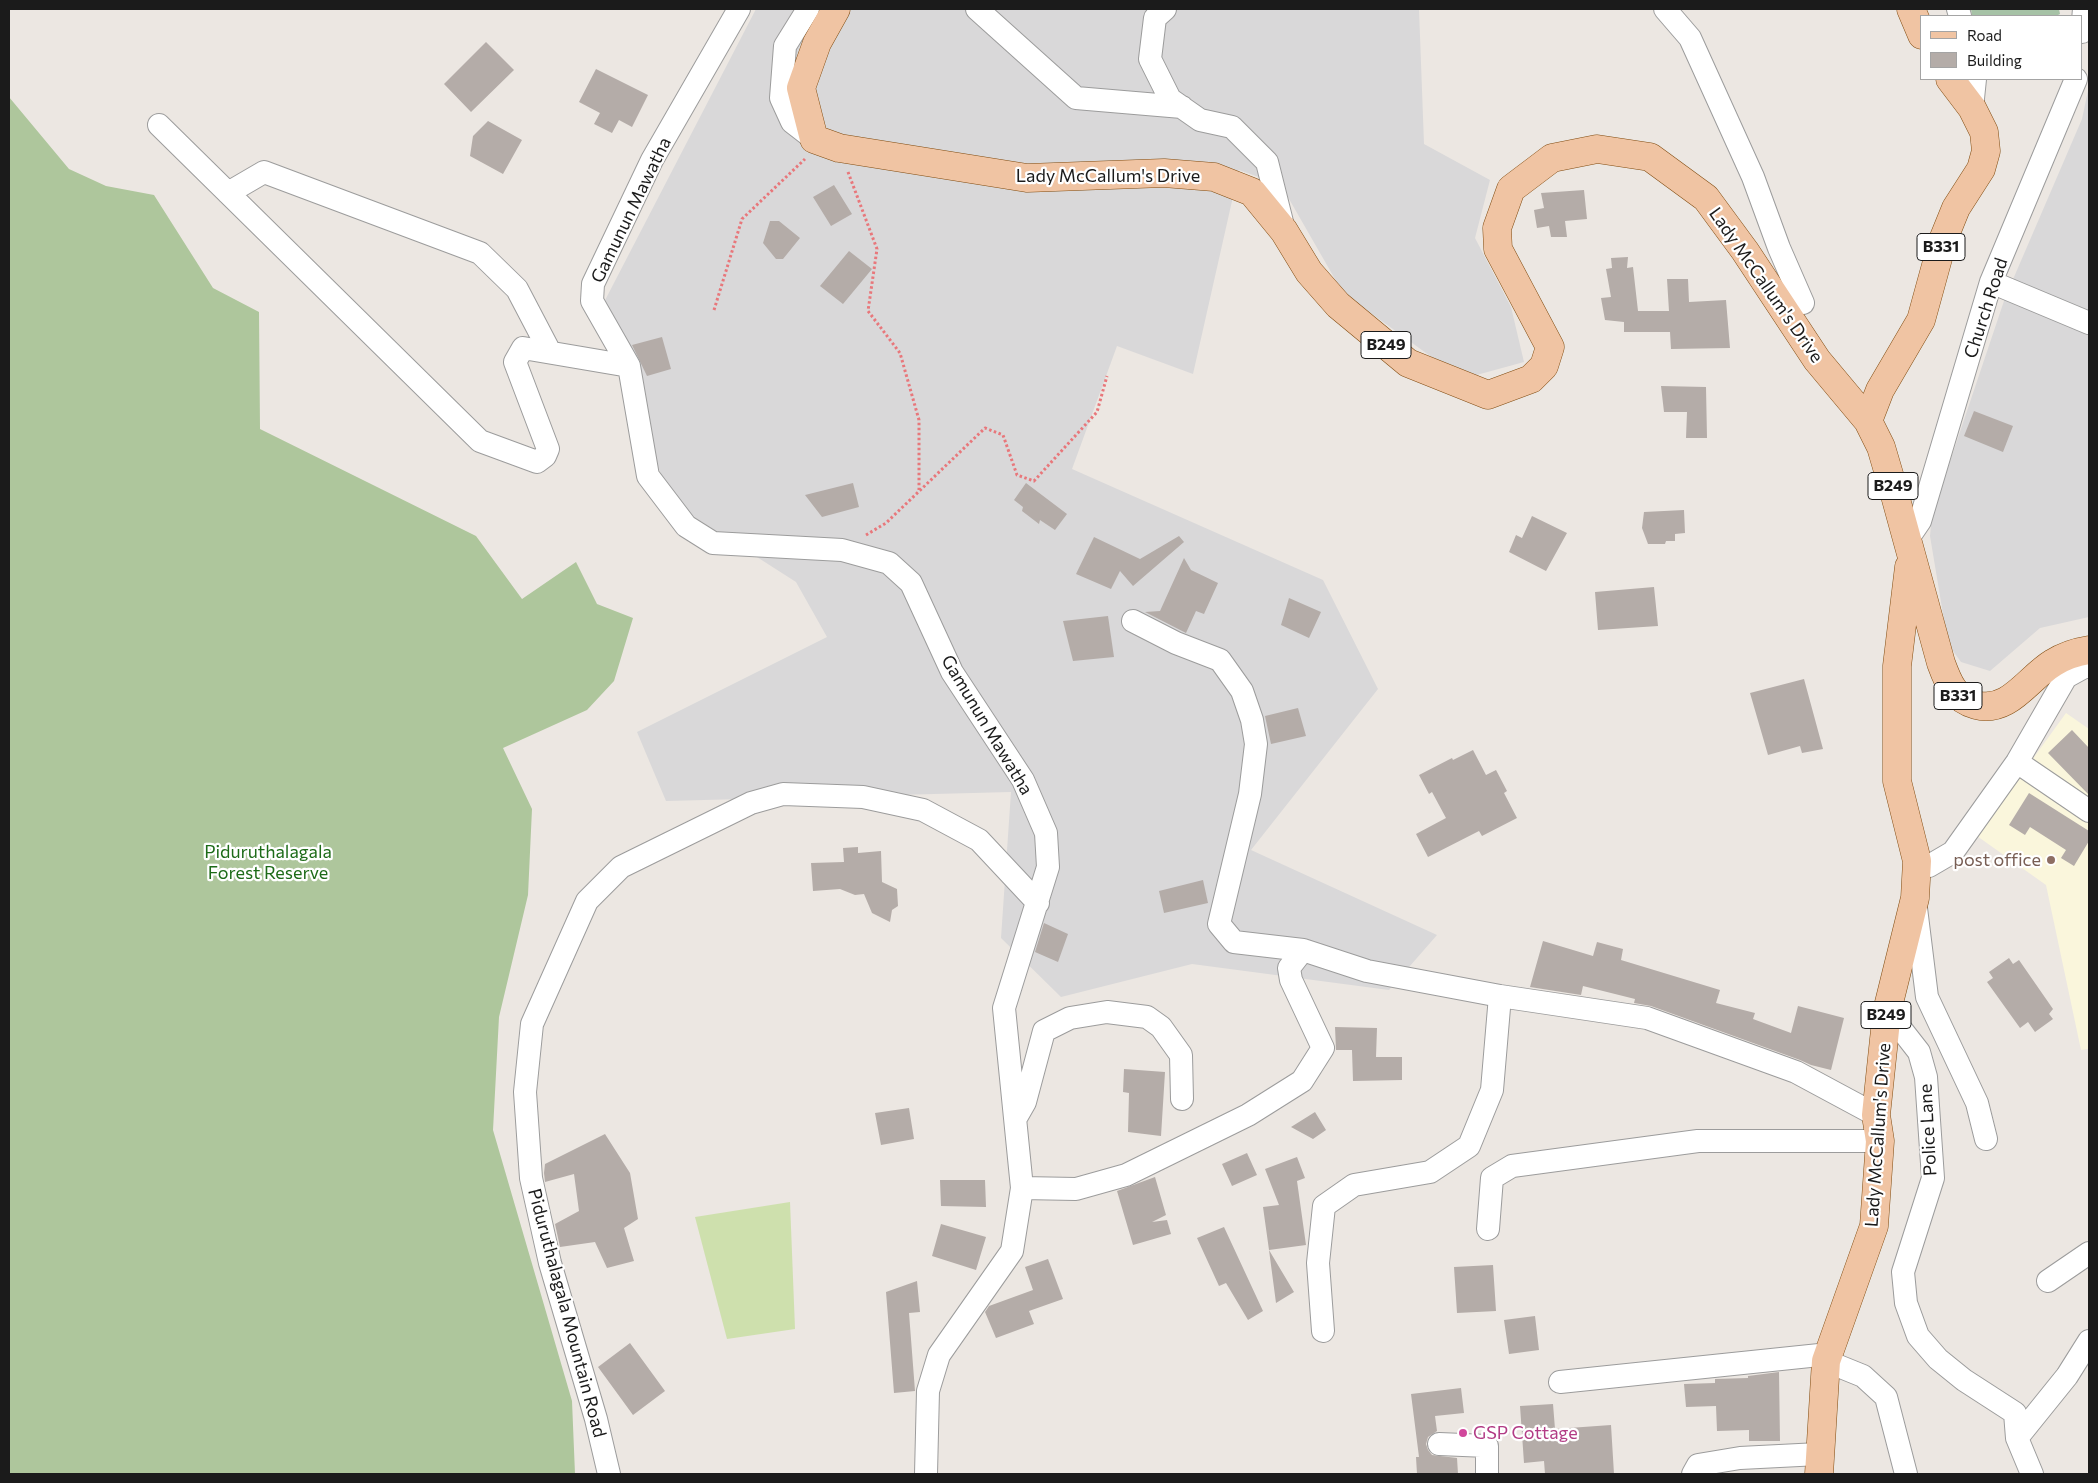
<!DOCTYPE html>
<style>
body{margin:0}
#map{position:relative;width:2098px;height:1483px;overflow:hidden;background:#ece7e2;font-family:Commissioner,sans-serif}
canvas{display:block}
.frame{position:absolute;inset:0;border:10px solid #1b1b1b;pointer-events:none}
.legend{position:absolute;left:1920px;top:15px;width:162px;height:65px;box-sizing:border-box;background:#fff;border:1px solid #a4a4a4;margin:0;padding:6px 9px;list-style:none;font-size:15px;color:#1b1b1b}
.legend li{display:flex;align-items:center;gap:10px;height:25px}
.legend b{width:25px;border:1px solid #a4a4a4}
</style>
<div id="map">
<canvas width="2098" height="1483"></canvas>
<div class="frame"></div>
<ul class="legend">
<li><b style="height:6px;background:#f0c4a3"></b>Road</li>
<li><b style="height:14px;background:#b4aca8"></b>Building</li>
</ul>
</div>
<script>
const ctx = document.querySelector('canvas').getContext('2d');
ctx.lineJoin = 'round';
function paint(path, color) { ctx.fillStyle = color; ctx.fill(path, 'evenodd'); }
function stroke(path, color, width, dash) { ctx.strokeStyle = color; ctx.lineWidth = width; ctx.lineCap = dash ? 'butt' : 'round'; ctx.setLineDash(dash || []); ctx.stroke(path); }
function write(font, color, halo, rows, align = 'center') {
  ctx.font = font + ' Commissioner,sans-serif'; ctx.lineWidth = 4.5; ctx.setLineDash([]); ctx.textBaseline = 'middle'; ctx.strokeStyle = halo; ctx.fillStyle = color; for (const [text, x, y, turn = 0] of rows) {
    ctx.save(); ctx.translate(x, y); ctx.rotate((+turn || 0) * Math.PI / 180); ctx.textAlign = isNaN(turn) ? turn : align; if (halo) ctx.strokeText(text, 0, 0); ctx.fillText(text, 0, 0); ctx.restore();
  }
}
const residential = new Path2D(`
 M756,9h663l5,135 66,36 -15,58 36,69 13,55 -62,17 -119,-86 -62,-108 -42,-15 -46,204 -76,-28 -45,123 251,111 55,109 -127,161 186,85 -48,55 -197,-26 -131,33 -60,-59 10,-146 -345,9 -29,-69 190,-95 -31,-55 -125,-80 -70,-194z
 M2089,86v531l-49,11 -50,43 -29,-9 -13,-18 -18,-108 2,-21 73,-217 77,-179z`);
const education = new Path2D(`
 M2066,713l23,16v320l-8,1 -35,-165 -69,-49z`);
const grass = new Path2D(`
 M790,1202l5,127 -68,10 -32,-122z`);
const forest = new Path2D(`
 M9,97l60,72 37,17 48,9 59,93 46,24 1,117 216,107 46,63 54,-37 21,42 36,14 -19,63 -27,29 -84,38 29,61 -4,86 -29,122 -6,113 79,271 3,73h-566z`);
const cemetery = new Path2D(`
 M1971,9h88l1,5 -4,2h-84z`);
const building = new Path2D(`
 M486,42l28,28 -43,42 -27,-28z
 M596,69l52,26 -16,32 -13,-7 -7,13 -18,-9 6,-11 -21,-11z
 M488,121l34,19 -19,34 -33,-18 3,-20z
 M834,185l18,29 -21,12 -18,-29z
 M1584,190l3,29 -22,2 2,16h-16l-2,-11 -12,2 -3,-18 10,-2 -3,-15z
 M770,221h9l21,17 -17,21h-7l-13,-16z
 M849,251l23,18 -29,35 -23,-18z
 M1628,257l-1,11 6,-1 5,44h31l-2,-32h21l1,23 37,-2 4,48 -59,1 -1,-17h-46v-10l-19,-2 -4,-22 10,-1 -5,-28 6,-1 -1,-10z
 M662,337l9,32 -24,7 -15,-31z
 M1661,386l45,1 1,51h-21l1,-26h-23z
 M1974,411l39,15 -10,26 -39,-16z
 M853,483l6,24 -37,10 -17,-22z
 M1026,483l41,31 -12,16 -15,-10 -1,4 -17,-13 1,-4 -9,-7z
 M1684,510l1,23 -10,1v7h-9l-1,3h-17l-6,-16 2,-16z
 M1532,516l35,17 -21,38 -37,-19 7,-17 6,3z
 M1179,536l5,6 -51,44 -13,-15 -9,18 -35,-15 18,-37 46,22z
 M1184,558l7,12 27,13 -14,31 -8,-3 -10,22 -41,-21 15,-1z
 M1654,587l4,39 -60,4 -3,-38z
 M1289,598l32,14 -12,26 -28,-13z
 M1108,616l6,41 -41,4 -10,-40z
 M1804,679l19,70 -21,4 -2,-7 -32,9 -18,-62z
 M1298,708l8,28 -35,8 -6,-28z
 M2072,730l17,18v47l-41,-42z
 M1473,750l13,25 10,-5 11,21 -3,2 13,25 -35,18 -3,-5 -51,26 -12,-23 30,-16 -14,-26 -3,2 -10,-19 33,-17 1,2z
 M2029,793l60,38v10l-15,25 -13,-8 5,-8 -36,-23 -5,8 -16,-10z
 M858,847v6l23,-2 1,31 15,7 1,17 -6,4 -2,12 -18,-9 -8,-19 -9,1 -15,-6 -27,2 -2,-28 33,-1 -1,-14z
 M1203,880l5,23 -44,10 -5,-22z
 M1044,923l24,11 -10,28 -23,-10z
 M1543,941l50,15 4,-14 26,7 -2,11 99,30 -4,13 39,10 -2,6 38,14 7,-27 46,12 -13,52 -20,-5 -11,-5 -149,-54 -17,-3 1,-4 -52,-13 -2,9 -51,-8z
 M2009,958l4,6 6,-4 34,49 -4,5 4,5 -18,13 -7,-10 -8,6 -33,-46 6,-4 -4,-6z
 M1335,1027l42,1 -1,29h26v23l-49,1 -1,-31h-16z
 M1124,1069l41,3 -4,64 -33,-4 1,-39 -6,-1z
 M909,1108l5,31 -33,6 -6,-32z
 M1315,1112l11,18 -13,9 -22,-12z
 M605,1134l25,39 8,46 -14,9 10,33 -27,7 -12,-26 -35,5 -5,-23 24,-13 -5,-37 -29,8 -1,-9 1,-9z
 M1247,1153l10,22 -25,11 -10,-22z
 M1297,1157l8,21 -8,3 9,64 -37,5 -6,-43 16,-2 -14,-36z
 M1155,1177l11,38 -14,7 15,-2 4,14 -38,11 -16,-54z
 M940,1180h45l1,27 -45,-1z
 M941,1224l45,13 -10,33 -44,-14z
 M1224,1227l39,84 -15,9 -22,-37 -7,3 -22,-48z
 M1269,1250l25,42 -18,11z
 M1048,1259l15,40 -34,12 5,13 -38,14 -11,-26 4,-6 44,-16 -8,-23z
 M1493,1265l3,46 -39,2 -3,-46z
 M917,1281l3,31 -11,1 6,78 -21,2 -8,-101z
 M1535,1316l4,34 -30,4 -5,-34z
 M630,1343l35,48 -32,24 -35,-48z
 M1779,1372l1,69h-31v-11l-32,1 -1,-25 -30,1 -2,-23 31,-1v-4l33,-1v-2z
 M1461,1388l3,25 -29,3 2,15 -9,6 -2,7 2,6 4,5 25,3 1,16h-41l-1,-17h3l-8,-63z
 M1553,1404l2,25 56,-4 3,49h-69l-1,-13 -20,2 -4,-57z`);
const path = new Path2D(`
 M848,172l29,77 -9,62 32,42 19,67v70
 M714,310l28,-91 63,-60
 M866,535l20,-12 99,-95 18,7 14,40 17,6 63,-69 10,-36`);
const minor = new Path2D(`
 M739,9l-87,151 -59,124 -1,17 37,65 19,110 38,50 27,17 129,7 47,13 22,20 41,89 71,108 23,53 2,34 -44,141 18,180 -10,63 -73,104 -11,36 -2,83
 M808,9l-23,37 -4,52 11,24 22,17
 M977,9l99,89 106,9
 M1165,9l-10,9 -5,41 20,40 30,21 32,7 35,35 17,68
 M1665,9l25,29 63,139 26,71 24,55
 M1958,9l2,7
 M2082,32l2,-23
 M1972,108l3,-29
 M159,125l321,316 57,21 8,-6 3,-7 -33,-87 8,-14 106,18
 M228,193l36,-21 216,81 37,36 33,63
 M1991,282l98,41
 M1907,540l13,-19 71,-239 85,-203
 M1133,621l43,22 44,17 22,31 10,29 4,24 -6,50 -31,130 15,18 69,8 64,21 133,25 147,22 149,54 80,43
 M2017,762l72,49
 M1917,861l12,5 24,-14 64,-90 49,-85 20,-11 3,1
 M1916,908l11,89 50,106 9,36
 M1887,1011l32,41 7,25 7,101 -30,94 3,31 12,33 20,23 26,21 51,33 2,25 15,36
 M1017,1116l8,-14 19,-71 26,-13 37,-6 40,5 14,10 20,28 1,44
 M1022,1188l54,1 50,-14 122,-60 54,-34 21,-33 -32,-68 -2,-12 14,-18
 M1488,1229l4,-51 20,-12 186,-25h182
 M2048,1281l41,-28
 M1323,1331l-5,-68 6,-57 30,-21 76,-13 39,-26 23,-56 8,-94
 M1826,1361l37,15 23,21 20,77
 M1560,1382l269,-28
 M2017,1438l50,-62 22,-35
 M1439,1444l48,2v28
 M609,1474l-13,-55 -46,-156 -19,-85 -6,-86 7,-68 55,-123 34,-34 130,-64 32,-9 80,3 60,13 56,30 59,63
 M1693,1474l5,-9 42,-7 79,-4`);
const major = new Path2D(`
 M836,9l-19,34 -16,45 13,51 25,9 188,30 137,-5 50,4 38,15 32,39 25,41 29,33 70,58 80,32 43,-16 13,-13 6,-19 -52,-98 -1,-21 14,-39 41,-31 45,-9 53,8 56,41 39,53 72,109 51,61 13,26 10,34 50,182c7,19 13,36 35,42 33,9 52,-27 77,-42 11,-7 23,-11 36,-13
 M1911,9l11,26
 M1868,421l12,-31 41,-70 22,-80 13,-32 25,-39 5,-18 -2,-19 -12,-24 -22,-29
 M1819,1474l7,-113 48,-135 6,-85 -4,-26 11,-104 28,-113 2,-37 -20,-80v-115l12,-99`);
const markers = [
 [2051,860,5,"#8d6e63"],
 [1463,1433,5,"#d1479c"]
];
const shields = [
 [1941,247,48],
 [1386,345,50],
 [1893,486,50],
 [1958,696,48],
 [1886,1015,50]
];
const shieldNames = [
 ["B331",1941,247],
 ["B249",1386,345],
 ["B249",1893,486],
 ["B331",1958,696],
 ["B249",1886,1015]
];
const streetNames = [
 ["Lady McCallum's Drive",1108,176],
 ["Gamunun Mawatha",631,210,-64],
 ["Lady McCallum's Drive",1766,285,55],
 ["Church Road",1986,308,-72],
 ["Gamunun Mawatha",987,725,59],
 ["Police Lane",1928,1130,-93],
 ["Lady McCallum's Drive",1878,1135,-86],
 ["Piduruthalagala Mountain Road",567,1313,75]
];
const parkNames = [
 ["Piduruthalagala",268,852],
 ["Forest Reserve",268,873]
];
const educationNames = [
 ["post office",2041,860]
];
const hotelNames = [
 ["GSP Cottage",1473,1433]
];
paint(residential, '#d9d8d9');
paint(education, '#faf6dc');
paint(grass, '#cee0ad');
paint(forest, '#aec69c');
paint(cemetery, '#a6c2a6');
paint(building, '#b4aca8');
stroke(minor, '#9c9c9c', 24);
stroke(major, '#814c11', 29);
stroke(path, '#e8777b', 3, [2.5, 2.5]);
stroke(minor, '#fff', 22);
stroke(major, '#f0c4a3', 28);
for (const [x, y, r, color] of markers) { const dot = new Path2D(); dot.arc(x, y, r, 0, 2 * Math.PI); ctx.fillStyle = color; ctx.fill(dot); stroke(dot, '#fff', 2); }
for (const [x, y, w] of shields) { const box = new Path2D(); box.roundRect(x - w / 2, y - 13.5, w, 27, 4); ctx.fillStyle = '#fff'; ctx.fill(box); stroke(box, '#1b1b1b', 1); }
write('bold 16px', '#1b1b1b', null, shieldNames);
write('18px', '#1b1b1b', '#fff', streetNames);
write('18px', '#1d6b18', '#fff', parkNames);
write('18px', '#785e54', '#fff', educationNames, 'right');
write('18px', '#b23c85', '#fff', hotelNames, 'left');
</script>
